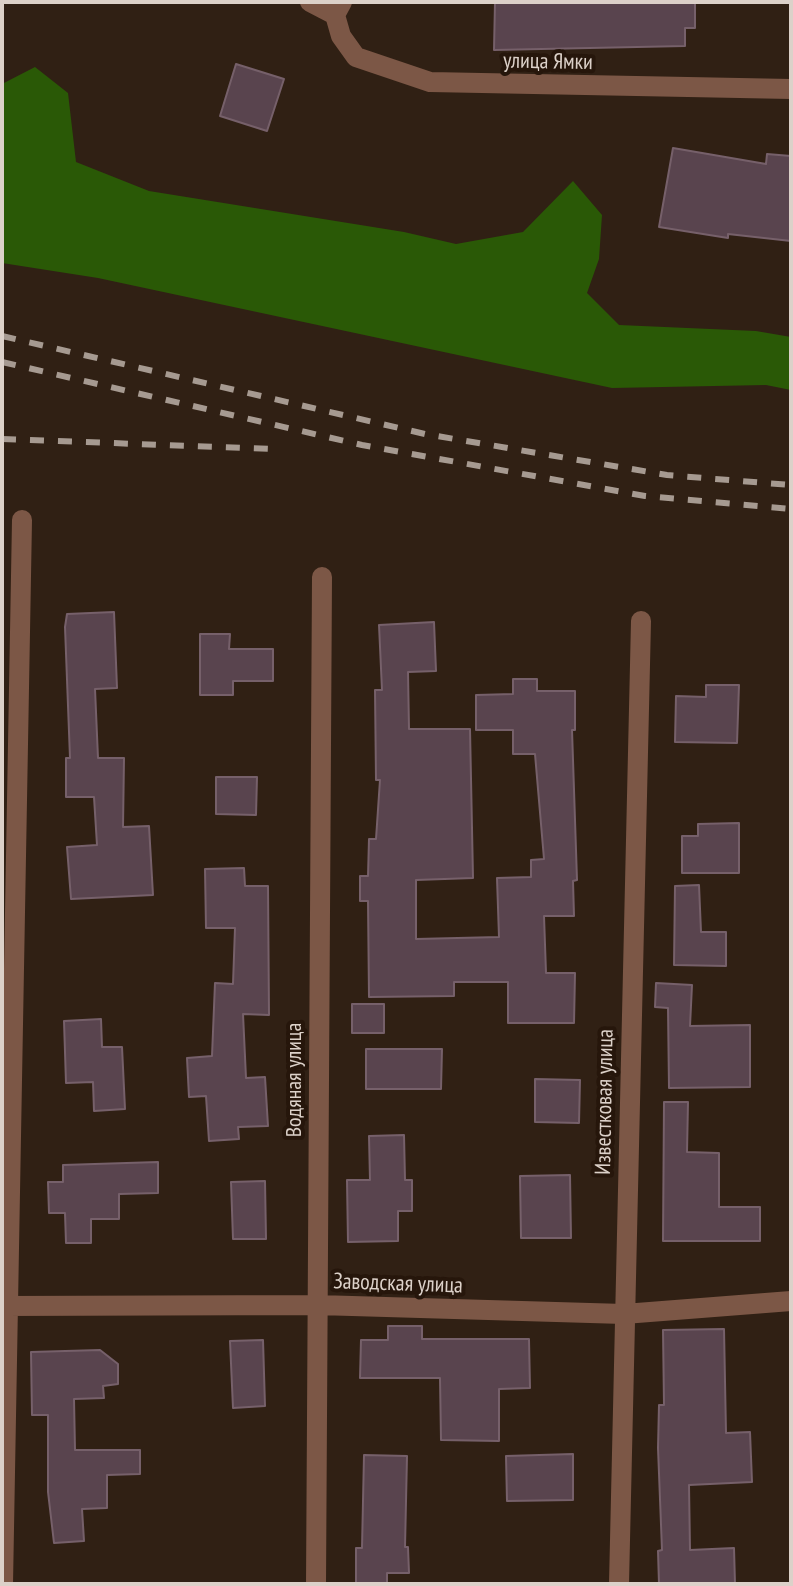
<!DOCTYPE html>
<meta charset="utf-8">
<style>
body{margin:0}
#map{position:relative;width:793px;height:1586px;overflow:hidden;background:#302014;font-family:"PT Sans Narrow",sans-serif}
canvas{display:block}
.frame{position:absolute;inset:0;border:4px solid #dcd1c9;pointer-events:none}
</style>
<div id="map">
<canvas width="793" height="1586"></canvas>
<div class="frame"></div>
</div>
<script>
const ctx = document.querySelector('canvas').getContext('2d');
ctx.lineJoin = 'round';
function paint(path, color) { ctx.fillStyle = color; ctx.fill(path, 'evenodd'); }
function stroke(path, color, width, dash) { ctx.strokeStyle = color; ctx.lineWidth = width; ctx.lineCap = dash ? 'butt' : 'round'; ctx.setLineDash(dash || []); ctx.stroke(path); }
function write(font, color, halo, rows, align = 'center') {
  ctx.font = font + ' "PT Sans Narrow",sans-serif'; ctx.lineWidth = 8; ctx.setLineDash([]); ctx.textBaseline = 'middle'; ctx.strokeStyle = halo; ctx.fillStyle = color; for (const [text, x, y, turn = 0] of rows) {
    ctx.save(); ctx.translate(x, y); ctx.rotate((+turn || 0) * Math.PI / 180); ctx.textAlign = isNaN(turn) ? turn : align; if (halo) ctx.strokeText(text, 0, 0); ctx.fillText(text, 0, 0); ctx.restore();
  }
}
const green = new Path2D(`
 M35,67l33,26 8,69 73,29 255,41 52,12 67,-12 50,-51 29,34 -3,44 -12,34 32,32 137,6 35,6v53l-25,-5 -154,3 -514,-110 -96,-15v-179z`);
const building = new Path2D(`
 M495,2h200v26h-10v18l-191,4z
 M236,64l48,15 -17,52 -47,-15z
 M673,148l93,16 1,-10 24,2v85l-63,-7v4l-69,-11z
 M114,612l3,76 -22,1 3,69h26l-1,69 26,-1 4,69 -82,4 -4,-52 30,-2 -3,-48h-28v-39h4l-5,-131 2,-13z
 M434,622l2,49 -28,1 1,57h61l3,149 -57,2v59l83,-2 -2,-59 34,-1v-17l13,-1 -9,-105h-22v-24h-37v-35l37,-1v-15h24v12h38v39h-3l5,150 -4,1 1,35h-30l2,57h29l-1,50h-66v-41h-54v14l-85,1 -1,-96h-8v-25h8l1,-37h7l4,-59h-4l-1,-90h7l-3,-65z
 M200,634h30l-1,15h44v32h-40v14h-33z
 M706,685h33l-2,58 -62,-1 1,-46 30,1z
 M216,777h41l-1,38 -40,-1z
 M739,823v50h-57v-37h16v-12z
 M244,868l1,18h23l1,129 -26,-1 3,64 19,-1 3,49 -30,1 1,12 -30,2 -3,-45 -17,1 -2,-39 25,-2 3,-73 18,1 2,-56h-29l-1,-59z
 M699,885l2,47h25v34l-52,-1 1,-79z
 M656,983l36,2 -2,41 60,-1v62l-81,1 -1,-80 -13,-1z
 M352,1004h32v29h-32z
 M101,1019l1,28h20l3,62 -31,2 -1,-29 -27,1 -2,-62z
 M366,1049h76l-1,40h-75z
 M535,1079l45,1 -1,43 -44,-1z
 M664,1102h24l-1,50 32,1v54h41v34h-97z
 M404,1135l1,45h7v31h-14v30l-50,1 -1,-62h23l-1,-44z
 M158,1162v31l-39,1v25h-28v24h-25l-1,-30h-16l-1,-31h15v-17z
 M570,1175l1,63h-50l-1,-62z
 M265,1181l1,58h-33l-2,-57z
 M388,1326h34v13h107l1,49 -31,1v52l-58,-1 -1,-62h-80l1,-38h27z
 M724,1329l2,104 24,-1 2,50 -63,3 1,65 44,-2 1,36h-76l-1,-33 4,-1 -4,-102 1,-43h5l-1,-75z
 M263,1340l2,66 -32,2 -3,-67z
 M100,1350l18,14v20l-15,2 1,12 -30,1 1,51h65v24l-33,1v33l-25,1 2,32 -30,2 -6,-51v-77h-16l-1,-63z
 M573,1454v46l-66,1 -1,-45z
 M364,1455l43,1 -2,91h3l1,26h-22v11h-31v-36h6z`);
const minor = new Path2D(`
 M310,2l25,13
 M342,2l-7,13 6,21 15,21 74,25 361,7
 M2,1306l316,-1 306,9 167,-13
 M3,1584l19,-1064
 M316,1584l6,-1007
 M619,1584l22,-963`);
const rail = new Path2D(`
 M2,336l423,98 242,41 124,10
 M2,362l360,83 283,51 146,13
 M2,439l272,10`);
const streetNames = [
 ["улица Ямки",548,62,1],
 ["Водяная улица",295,1080,-90],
 ["Известковая улица",605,1102,-89],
 ["Заводская улица",398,1284,2]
];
paint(green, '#2a5906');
paint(building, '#59444e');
stroke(building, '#76606a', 2);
stroke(minor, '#7c5746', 20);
stroke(rail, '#a69a91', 6, [14, 14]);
write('22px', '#dcd1c9', '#26160b', streetNames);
</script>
